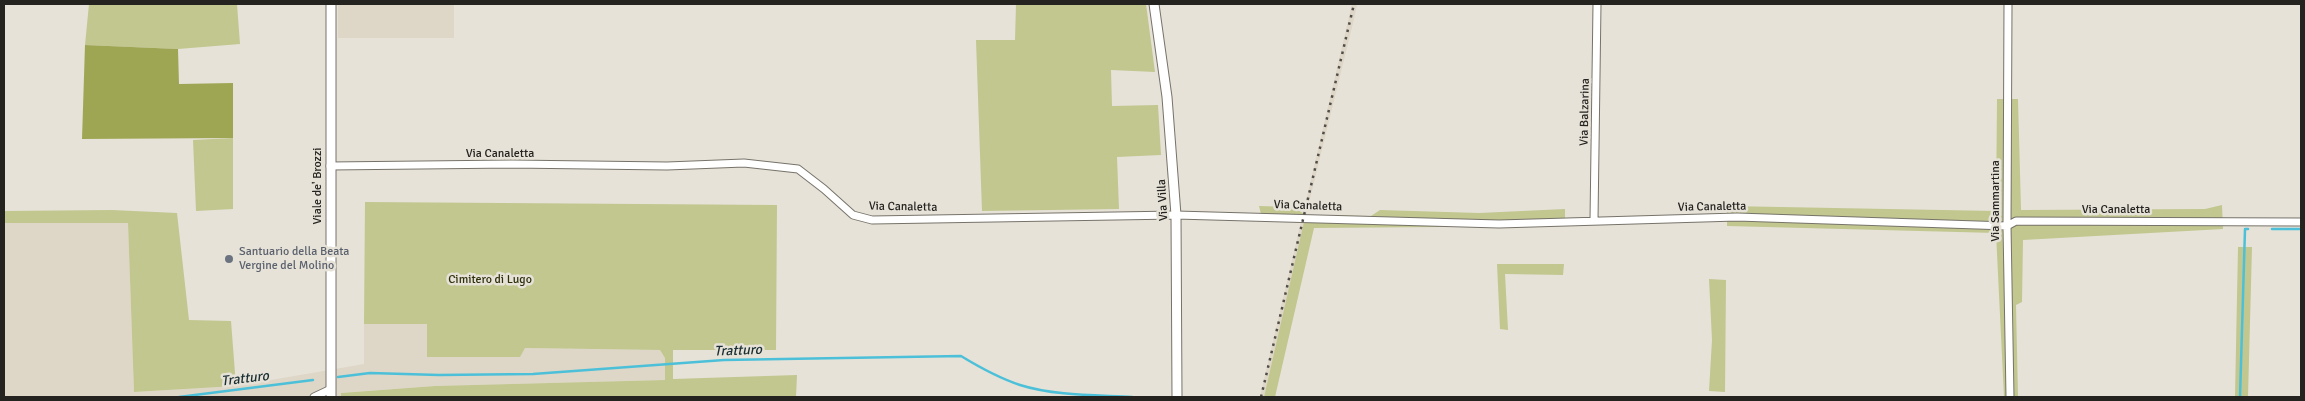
<!DOCTYPE html>
<style>
body{margin:0}
#map{position:relative;width:2305px;height:401px;overflow:hidden;background:#e6e2d8;font-family:Signika,sans-serif}
canvas{display:block}
.frame{position:absolute;inset:0;border:5px solid #252320;pointer-events:none}
</style>
<div id="map">
<canvas width="2305" height="401"></canvas>
<div class="frame"></div>
</div>
<script>
const ctx = document.querySelector('canvas').getContext('2d');
ctx.lineJoin = 'round';
function paint(path, color) { ctx.fillStyle = color; ctx.fill(path, 'evenodd'); }
function stroke(path, color, width, dash) { ctx.strokeStyle = color; ctx.lineWidth = width; ctx.lineCap = dash ? 'butt' : 'round'; ctx.setLineDash(dash || []); ctx.stroke(path); }
function write(font, color, halo, rows, align = 'center') {
  ctx.font = font + ' Signika,sans-serif'; ctx.lineWidth = 5; ctx.setLineDash([]); ctx.textBaseline = 'middle'; ctx.strokeStyle = halo; ctx.fillStyle = color; for (const [text, x, y, turn = 0] of rows) {
    ctx.save(); ctx.translate(x, y); ctx.rotate((+turn || 0) * Math.PI / 180); ctx.textAlign = isNaN(turn) ? turn : align; if (halo) ctx.strokeText(text, 0, 0); ctx.fillText(text, 0, 0); ctx.restore();
  }
}
const built = new Path2D(`
 M338,4h116v34h-116z
 M1352,4h5l-3,15 -48,196 -3,-1z
 M1301,222h4l-4,19 -37,156h-4z
 M4,223h124l6,169 102,-6 128,-22v-40h63v32l92,1 6,-9 135,2 5,8v22l-230,6 -94,7v4h-337z`);
const green = new Path2D(`
 M89,4h148l3,40 -62,5 -93,-4z
 M1016,4h130l9,68 -44,-2 1,36 46,-1 3,50 -44,2 2,52 -137,2 -6,-171h39z
 M1997,99h21l3,111 184,-1 17,-4 1,24 -200,11 -1,62 -6,3 2,92h-14l-8,-164 -269,-7v-20l269,5z
 M233,138v71l-37,2 -3,-71z
 M365,202l412,3 -1,145h-103v29l124,-4 -1,22h-455v-4l94,-7 230,-6v-22l-5,-8 -135,-2 -5,9h-93v-33h-63z
 M1259,206l34,1 13,8 65,1 9,-6 99,3 86,-4v17l-251,2 -39,169h-11l40,-175h-41z
 M112,210l65,3 12,107 42,1 5,65 -102,6 -6,-169h-124v-12z
 M2238,247h14l-4,150h-13z
 M1497,264h67l-1,11 -58,-1 3,56 -8,-1z
 M1709,279l17,1 -1,112 -16,-1 3,-51z`);
const forest = new Path2D(`
 M85,45l93,4 1,35 54,-1v55l-151,1z`);
const stream = new Path2D(`
 M2272,229h29
 M338,377l32,-4 69,2 94,-1 191,-14 237,-4c18,11 38,22 59,29 35,11 76,10 112,12
 M179,397l134,-17
 M2240,397l5,-168h3`);
const minor = new Path2D(`
 M2008,4l-1,222 3,171
 M330,166l182,-2 155,2 77,-3 54,6 26,20 29,26 19,5 304,-5 323,9 238,-7 270,9 9,-5 285,1
 M1594,220l3,-216
 M314,397l17,-8`);
const tertiary = new Path2D(`
 M1154,4l13,93 9,118 1,182
 M331,397v-393`);
const rail = new Path2D(`
 M1261,397l93,-393`);
const markers = [
 [229,259,5,"#6b7280"]
];
const streetNames = [
 ["Via Balzarina",1585,112,-89],
 ["Via Canaletta",500,154],
 ["Viale de' Brozzi",318,186,-90],
 ["Via Villa",1163,200,-93],
 ["Via Sammartina",1996,201,-90],
 ["Via Canaletta",1308,206,2],
 ["Via Canaletta",903,207,1],
 ["Via Canaletta",1712,207,-1],
 ["Via Canaletta",2116,210]
];
const worshipNames = [
 ["Santuario della Beata",239,252],
 ["Vergine del Molino",239,266]
];
const parkNames = [
 ["Cimitero di Lugo",490,280]
];
const waterNames = [
 ["Tratturo",738,351,-2],
 ["Tratturo",245,379,-7]
];
paint(built, '#ded6c7');
paint(green, '#c1c78f');
paint(forest, '#9fa653');
stroke(stream, '#4cc0d8', 2.5);
stroke(minor, '#77736a', 9);
stroke(tertiary, '#77736a', 11);
stroke(minor, '#fff', 7);
stroke(tertiary, '#fff', 9);
stroke(rail, '#504d49', 2.5, [2.5, 5]);
for (const [x, y, r, color] of markers) { const dot = new Path2D(); dot.arc(x, y, r, 0, 2 * Math.PI); ctx.fillStyle = color; ctx.fill(dot); stroke(dot, '#e6e2d8', 2); }
write('12px', '#252320', '#e6e2d8', streetNames);
write('12px', '#5b616d', '#e6e2d8', worshipNames, 'left');
write('12px', '#2d2f0b', '#e6e2d8', parkNames);
write('italic 14px', '#192e32', '#e6e2d8', waterNames);
</script>
